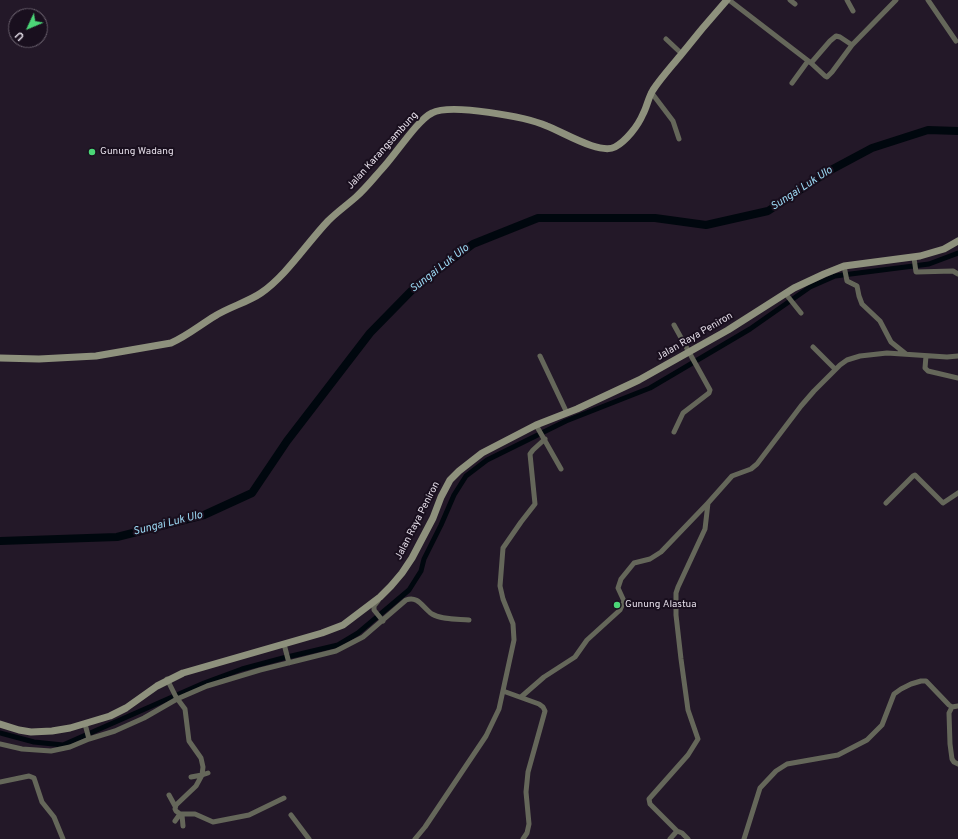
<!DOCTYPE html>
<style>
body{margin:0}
#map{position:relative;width:958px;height:839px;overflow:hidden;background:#231828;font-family:Overpass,sans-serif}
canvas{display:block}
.north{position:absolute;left:8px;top:8px;width:40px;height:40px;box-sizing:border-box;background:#190f1e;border:1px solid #6b626f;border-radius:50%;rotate:226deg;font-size:11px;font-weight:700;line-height:16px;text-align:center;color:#e5dee9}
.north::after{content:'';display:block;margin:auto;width:14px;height:18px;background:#4bd677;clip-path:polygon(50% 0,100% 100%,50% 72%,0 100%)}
</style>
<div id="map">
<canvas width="958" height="839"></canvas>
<div class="north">U</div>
</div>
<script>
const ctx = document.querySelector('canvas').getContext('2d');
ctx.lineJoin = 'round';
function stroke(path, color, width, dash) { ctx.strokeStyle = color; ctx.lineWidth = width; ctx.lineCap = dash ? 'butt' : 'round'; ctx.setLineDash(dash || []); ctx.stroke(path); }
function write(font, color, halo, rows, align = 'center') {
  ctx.font = font + ' Overpass,sans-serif'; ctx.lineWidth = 4; ctx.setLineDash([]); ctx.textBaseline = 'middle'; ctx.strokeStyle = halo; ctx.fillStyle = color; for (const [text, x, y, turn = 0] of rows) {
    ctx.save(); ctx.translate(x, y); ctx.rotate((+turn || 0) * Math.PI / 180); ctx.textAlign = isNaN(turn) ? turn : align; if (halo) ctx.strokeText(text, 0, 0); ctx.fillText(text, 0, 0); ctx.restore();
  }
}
const canal = new Path2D(`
 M0,733l34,9 29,3 141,-62 38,-14 41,-11 55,-13 20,-12 51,-43 12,-19 3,-12 17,-34 13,-30 12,-19 21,-16 79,-39 84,-33 100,-59 60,-42 25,-11 94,-12 29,-11`);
const river = new Path2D(`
 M0,541l117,-4 87,-22 48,-22 35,-52 83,-108 47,-48 56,-41 65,-26h117l51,7 62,-14 61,-40 43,-23 56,-18 30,1`);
const minor = new Path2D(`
 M729,0l82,63 19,-22 6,-5 4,1 12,8 44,-45
 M790,0l5,4
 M847,0l6,11
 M928,0l28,41
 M666,39l16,15
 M811,63l14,13 2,1 5,-5 20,-27
 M792,83l16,-22
 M651,92l22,29 6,18
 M914,258l2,14 37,-1 5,3
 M844,266l3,15 10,5 2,10 3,8 18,17 11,21 15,12
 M785,293l16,20
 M813,347l22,22
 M540,356l27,57
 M926,356l-1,12 3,3 30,7
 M536,425l25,44
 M674,432l9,-19 26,-20 1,-3 -36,-65
 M886,503l27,-27 2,-1 28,28 15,-10
 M378,601l-4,5v4l9,11
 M284,644l5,19
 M167,679l9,18 9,12 4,32 12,17 2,9 -1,8 6,-2
 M503,691l36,13 4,3 2,4 -17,61 -2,20 3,32 -2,9 -4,6
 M521,697l23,-20 31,-20 12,-17 33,-30 4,-9 -6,-13 3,-9 13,-16 16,-4 11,-7 47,-49
 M952,707l-3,6 1,31 2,15 2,3 4,2
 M85,724l4,15
 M0,744l22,5 29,2 19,-4 19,-8 26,-8 29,-13 33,-19 30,-13 53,-16 76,-19 27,-14 43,-37c12,-5 17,8 26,14 10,6 26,5 37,6
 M191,777l11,-2 -6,11 -20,19 -1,4 1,2 4,3h15l18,8 36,-7 35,-17
 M0,782l29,-6 5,2 8,24 12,15 9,22
 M169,795l6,11
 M182,815l1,11
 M291,815l18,24
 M175,821l5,-7
 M415,839l10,-12 61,-91 13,-27 15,-69 -1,-16 -10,-25 -3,-13 3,-38 18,-26 14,-18 -5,-50 3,-4 12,-11
 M670,839l7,-8
 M688,839l-6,-6 -5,-2 -27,-27 -1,-5 39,-44 10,-16 -10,-29 -7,-51 -5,-44v-22l2,-6 27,-58 3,-26 24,-27 19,-7 6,-5 44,-58 13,-15 26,-26 7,-5 13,-4 27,-3 60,4 11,-1
 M744,839l16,-51 16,-17 11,-7 51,-9 29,-15 15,-15 12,-31 7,-5 10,-5 10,-3h5l23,24 3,2 6,-1`);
const secondary = new Path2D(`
 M0,358l39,1 57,-3 75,-13c16,-7 29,-18 44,-27 14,-9 33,-14 46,-23 25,-17 46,-50 67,-72 9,-9 19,-16 28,-24 9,-8 17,-18 25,-27 13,-13 36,-50 51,-57 19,-10 94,4 115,13 16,6 53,29 68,21 11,-6 23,-21 28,-33 4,-7 5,-16 10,-24 8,-12 18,-23 27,-34 15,-19 31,-38 47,-56
 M0,724l19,6 12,2 21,-1 18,-3 40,-12 16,-8 31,-22 26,-13 139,-40 21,-8 37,-28 11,-11 11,-13 10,-15 21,-40 8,-21 9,-17 9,-9 23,-18 54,-28 41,-16 62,-29 89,-50 66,-42 30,-14 20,-8 76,-10 24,-7 14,-8`);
const markers = [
 [92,152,4,"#4bd677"],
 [617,605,4,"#4bd677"]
];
const streetNames = [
 ["Jalan Karangsambung",383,151,-48],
 ["Jalan Raya Peniron",695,337,-30],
 ["Jalan Raya Peniron",418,521,-63]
];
const poiNames = [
 ["Gunung Wadang",100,152],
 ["Gunung Alastua",625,605]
];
const waterNames = [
 ["Sungai Luk Ulo",802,189,-33],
 ["Sungai Luk Ulo",440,269,-38],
 ["Sungai Luk Ulo",168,524,-14]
];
stroke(canal, '#00070e', 5);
stroke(river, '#00070e', 8);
stroke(minor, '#65675a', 5);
stroke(secondary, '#8e917d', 7);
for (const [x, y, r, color] of markers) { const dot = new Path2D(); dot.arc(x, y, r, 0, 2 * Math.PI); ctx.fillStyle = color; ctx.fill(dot); stroke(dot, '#190f1e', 1.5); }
write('10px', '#e5dee9', '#190f1e', streetNames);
write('10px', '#e5dee9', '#190f1e', poiNames, 'left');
write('italic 11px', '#9cd9f4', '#190f1e', waterNames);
</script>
